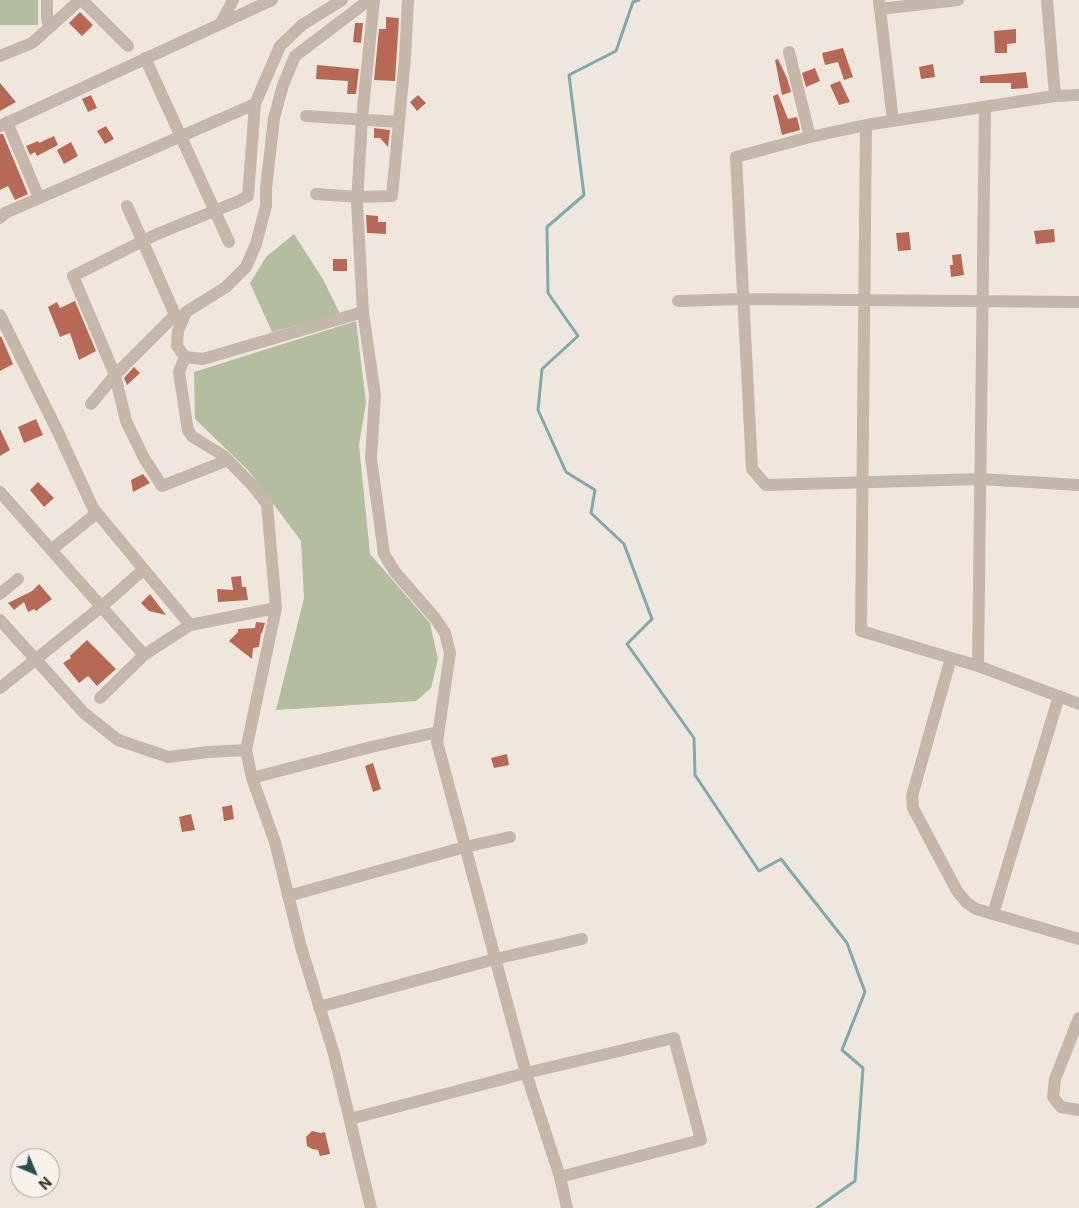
<!DOCTYPE html>
<style>
body{margin:0}
#map{position:relative;width:1079px;height:1208px;overflow:hidden;background:#efe7de;font-family:Inter,sans-serif}
canvas{display:block}
.north{position:absolute;left:10px;top:1148px;width:50px;height:50px;box-sizing:border-box;background:#f8f1ea;border:1px solid #aaa39d;border-radius:50%;rotate:135deg;font-size:14px;font-weight:700;line-height:20px;text-align:center;color:#352d2a}
.north::after{content:'';display:block;margin:auto;width:18px;height:22px;background:#245052;clip-path:polygon(50% 0,100% 100%,50% 72%,0 100%)}
</style>
<div id="map">
<canvas width="1079" height="1208"></canvas>
<div class="north">N</div>
</div>
<script>
const ctx = document.querySelector('canvas').getContext('2d');
ctx.lineJoin = 'round';
function paint(path, color) { ctx.fillStyle = color; ctx.fill(path, 'evenodd'); }
function stroke(path, color, width, dash) { ctx.strokeStyle = color; ctx.lineWidth = width; ctx.lineCap = dash ? 'butt' : 'round'; ctx.setLineDash(dash || []); ctx.stroke(path); }
const green = new Path2D(`
 M0,0h38v25h-38z
 M294,234l30,47 16,33 -68,18 -22,-49 16,-26z
 M356,321l10,82 -7,42 11,109 60,69 8,36 -7,29 -15,13 -140,9 28,-112 -3,-57 -53,-71 -53,-51 -1,-47z`);
const stream = new Path2D(`
 M639,0l-6,2 -17,49 -47,24 15,120 -37,32 1,66 30,43 -36,33 -4,41 28,62 29,18 -4,23 33,31 28,75 -25,25 67,94 1,37 64,96 22,-12 66,84 18,49 -23,58 21,18 -8,113 -38,27`);
const building = new Path2D(`
 M80,12l13,13 -11,11 -13,-13z
 M386,17l13,1 -4,63 -21,-1 5,-51h7z
 M355,23h8l-2,20 -8,-1z
 M1016,29v14l-9,1v9h-12l-1,-22z
 M843,48l10,29 -9,3 -6,-18 -13,3 -3,-12z
 M778,59l9,19 4,14 -9,3 -7,-35z
 M933,64l2,13 -14,2 -2,-12z
 M317,65l42,4 -3,25h-9l1,-13 -32,-2z
 M815,68l5,13 -14,6 -4,-14z
 M1026,72l2,16 -17,1v-6h-31v-7z
 M840,81l10,21 -11,3 -9,-20z
 M0,83l16,19 -16,9z
 M778,94l10,25 9,-2 3,13 -18,5 -9,-39z
 M91,95l6,13 -9,4 -6,-13z
 M418,95l8,8 -9,8 -7,-9z
 M106,126l8,13 -9,5 -8,-13z
 M374,128l16,2 -2,17 -8,-9h-6z
 M0,134h3l25,60 -13,6 -7,-14 -8,4z
 M54,136l4,9 -21,11 -2,-4 -5,3 -4,-9 12,-5 1,2z
 M71,142l7,14 -14,8 -7,-14z
 M366,215l12,1v6h8v12l-19,-1z
 M1054,229l1,13 -19,2 -2,-13z
 M909,232l2,18 -13,1 -2,-18z
 M961,254l3,21 -13,2 -1,-12h3l-1,-10z
 M333,259h14v12h-14z
 M75,301l21,50 -17,9 -9,-27 -10,4 -12,-30 9,-5 3,6z
 M1,336l12,28 -13,7v-34z
 M134,367l6,6 -13,12 -3,-7z
 M36,419l7,16 -19,8 -6,-16z
 M0,429l10,21 -10,6z
 M143,474l7,9 -17,9 -2,-12z
 M38,482l16,16 -10,9 -14,-17z
 M241,576l1,11h4l2,13 -30,2 -1,-13 16,1 -2,-13z
 M39,584l13,15 -16,12 -2,-2 -6,3 -4,-10 -10,8 -6,-7 24,-12z
 M150,594l16,21 -17,-4 -8,-8z
 M256,622l9,1 -3,10h-1l-2,14 -6,1 -1,11 -23,-18 9,-9v-3l17,-1z
 M87,640l29,29 -19,17 -9,-10 -9,7 -16,-20 8,-5 -1,-2z
 M507,754l2,11 -15,3 -3,-10z
 M373,763l8,26 -8,3 -8,-26z
 M232,805l2,14 -10,2 -2,-14z
 M191,814l4,16 -13,2 -3,-15z
 M312,1131l9,2 4,-1 5,22 -10,2 -2,-6 -6,-1 -5,-3 -1,-9z`);
const street = new Path2D(`
 M47,0v16l1,6 5,3
 M82,0l46,46
 M374,0l-12,118 -5,85 6,109 12,83 -4,63 13,96 11,18 40,46 10,15 5,20 -13,89 89,331 34,104 7,31
 M879,0l14,121
 M1047,0l8,96
 M880,9l78,-9
 M221,23l12,-23
 M789,52l21,85
 M0,56l32,-13 48,-43
 M145,58l84,184
 M1079,95l-24,1 -189,29 -56,12 -74,20 16,312 14,16 214,-6 99,6
 M306,116l93,6
 M7,122l32,76
 M866,125l-5,506 117,35 101,38
 M0,126l272,-126
 M316,194l42,3 34,-1 13,-138 3,-58
 M127,206l53,120
 M0,218l5,-5 250,-109 25,-58 22,-21 40,-25
 M678,301l64,-2 337,3
 M363,312l-160,47 -18,-2 -8,-11 1,-15 8,-19 40,-25 20,-20 10,-23 10,-38v-18l8,-70 9,-33 12,-29 74,-56
 M0,315l58,117 35,76 97,117
 M185,357l-6,15 9,59 5,6 31,19 29,30 14,18 9,104 -30,142 6,28 23,64 26,105 33,107 37,154
 M91,404l24,-29 60,-60
 M228,460l-66,26 -18,-28 -18,-37 -11,-46 -42,-99 84,-42 82,-33 9,-5 7,-92
 M0,492l144,163
 M51,550l46,-37
 M0,594l18,-15
 M0,620l84,93 34,27 50,17 40,-5 38,-2
 M951,658l-39,138 1,12 44,83 10,12 9,6 103,30
 M978,666l7,-559
 M0,688l101,-81 42,-37
 M100,698l44,-43 46,-30 86,-17
 M252,778l119,-31 67,-15
 M288,896l177,-49 45,-10
 M993,914l66,-218
 M319,1007l176,-48 87,-20
 M1079,1018l-24,61 -2,18 8,10 18,3
 M350,1119l176,-46 148,-35 27,102 -141,37`);
paint(green, '#b4bda0');
stroke(stream, '#81a9a9', 3);
paint(building, '#b76955');
stroke(street, '#c6b7ac', 12);
</script>
